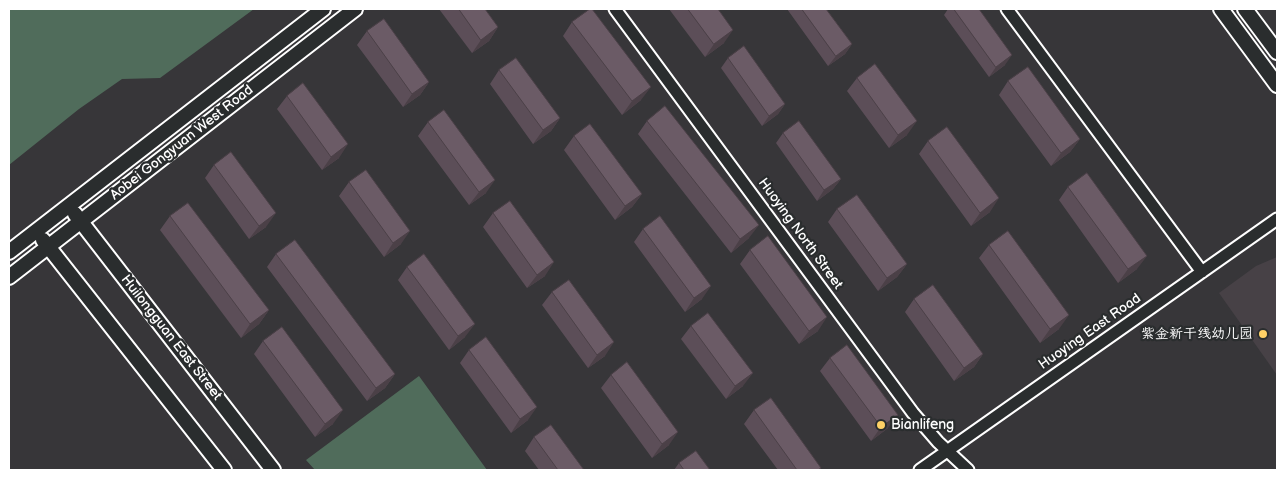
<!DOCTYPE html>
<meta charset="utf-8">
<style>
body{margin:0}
#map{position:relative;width:1286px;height:479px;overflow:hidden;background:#373639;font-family:"Balsamiq Sans",sans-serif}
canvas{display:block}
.frame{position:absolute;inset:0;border:10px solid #fff;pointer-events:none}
</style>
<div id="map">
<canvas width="1286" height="479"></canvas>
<div class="frame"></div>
</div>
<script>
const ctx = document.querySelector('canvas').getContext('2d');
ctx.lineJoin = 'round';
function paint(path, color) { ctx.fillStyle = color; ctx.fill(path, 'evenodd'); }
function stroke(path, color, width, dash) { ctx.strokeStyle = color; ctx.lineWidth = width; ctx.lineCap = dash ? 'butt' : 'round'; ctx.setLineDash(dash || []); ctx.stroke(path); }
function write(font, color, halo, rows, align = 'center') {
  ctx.font = font + ' "Balsamiq Sans","LXGW WenKai TC",sans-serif'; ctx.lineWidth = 4.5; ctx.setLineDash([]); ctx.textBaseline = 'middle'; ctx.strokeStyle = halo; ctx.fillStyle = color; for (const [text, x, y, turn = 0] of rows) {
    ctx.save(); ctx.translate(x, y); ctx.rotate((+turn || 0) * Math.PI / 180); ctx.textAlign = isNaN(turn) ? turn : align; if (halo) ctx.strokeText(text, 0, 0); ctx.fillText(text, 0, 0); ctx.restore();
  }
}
const built = new Path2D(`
 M1277,257v118l-58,-82 37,-27z`);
const green = new Path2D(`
 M9,9h245l-94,69 -38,1 -43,30 -70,56z
 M419,376l68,94h-172l-9,-10z`);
const minor = new Path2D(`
 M615,9l298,404 25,29 30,28
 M1007,9l195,263
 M920,470l357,-251`);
const major = new Path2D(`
 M1221,9l56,76
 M1245,9l32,43
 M75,214l198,256
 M43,240l181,230
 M9,252l314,-243
 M9,277l346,-268`);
const wall = new Path2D(`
 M439,9h46l13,18 -9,14 -17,12z
 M669,9h49l6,34 -19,14z
 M787,9h39l26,35 -7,10 -17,12z
 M948,9h31l26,56 -16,12 -45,-62z
 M572,22l69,78 -19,15 -59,-79z
 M367,31l62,51 -9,13 -17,12 -46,-62z
 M728,58l57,46 -7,10 -16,12 -41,-58z
 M499,70l61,48 -9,13 -18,13 -43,-60z
 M857,78l50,57 -18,13 -42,-57z
 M1008,81l72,58 -10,13 -19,14 -52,-71z
 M287,96l52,62 -17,12 -45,-61z
 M647,121l102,117 -18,15 -93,-119z
 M428,122l58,71 -17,12 -51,-69z
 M783,133l58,46 -8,10 -16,12 -41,-58z
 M574,136l68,58 -10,13 -17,13 -51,-70z
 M928,141l62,71 -19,14 -52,-72z
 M214,165l52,62 -17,12 -44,-61z
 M349,182l52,62 -17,13 -45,-61z
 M1068,187l69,82 -19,14 -59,-83z
 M837,209l70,55 -10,13 -19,14 -50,-69z
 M493,213l52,63 -18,12 -44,-61z
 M170,216l99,94 -10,14 -18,14 -81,-108z
 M643,229l59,70 -17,13 -51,-70z
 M989,245l70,84 -19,14 -61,-85z
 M750,250l68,81 -19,13 -59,-80z
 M276,254l119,120 -10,14 -18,13 -100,-134z
 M407,267l58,70 -16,13 -51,-70z
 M552,292l53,64 -17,12 -46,-63z
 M914,299l69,55 -9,13 -20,14 -49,-69z
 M691,326l52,60 -17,13 -45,-60z
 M263,341l70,83 -18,13 -61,-83z
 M469,350l59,70 -17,13 -51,-70z
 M830,358l58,70 -17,13 -51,-70z
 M611,375l58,70 -17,13 -51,-70z
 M754,410l67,58 -1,2h-42l-34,-46z
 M534,437l50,33h-45l-14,-19z
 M679,463l31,7h-36z`);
const shadedWall = new Path2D(`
 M498,27l-9,14 -17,12 9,-13z
 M733,30l-9,13 -19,14 9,-13z
 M852,44l-7,10 -17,12 8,-10z
 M1012,55l-7,10 -16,12 7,-10z
 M429,82l-9,13 -17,12 9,-13z
 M651,87l-10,13 -19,15 10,-14z
 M785,104l-7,10 -16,12 7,-10z
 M560,118l-9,13 -18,13 10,-14z
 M917,121l-10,14 -18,13 9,-13z
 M1080,139l-10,13 -19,14 10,-13z
 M348,144l-9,14 -17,12 9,-13z
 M841,179l-8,10 -16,12 7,-11z
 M495,180l-9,13 -17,12 10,-13z
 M642,194l-10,13 -17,13 10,-14z
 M999,198l-9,14 -19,14 9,-13z
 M276,213l-10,14 -17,12 10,-13z
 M759,225l-10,13 -18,15 9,-14z
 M410,231l-9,13 -17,13 9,-14z
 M1147,256l-10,13 -19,14 10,-14z
 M554,262l-9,14 -18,12 10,-13z
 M907,264l-10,13 -19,14 9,-13z
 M711,286l-9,13 -17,13 9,-14z
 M269,310l-10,14 -18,14 9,-14z
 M1069,315l-10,14 -19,14 10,-14z
 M827,317l-9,14 -19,13 10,-13z
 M475,324l-10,13 -16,13 9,-14z
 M614,342l-9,14 -17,12 9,-13z
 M983,354l-9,13 -20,14 10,-13z
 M753,373l-10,13 -17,13 9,-13z
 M395,374l-10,14 -18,13 9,-13z
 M537,407l-9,13 -17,13 9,-14z
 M343,410l-10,14 -18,13 10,-13z
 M898,415l-10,13 -17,13 10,-14z
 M678,432l-9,13 -17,13 10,-14z`);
const building = new Path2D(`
 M459,9h26l13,18 -17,13z
 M590,9h2l59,78 -19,14 -60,-79z
 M688,9h30l15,21 -19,14z
 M802,9h24l26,35 -16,12z
 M954,9h25l33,46 -16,12z
 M384,19l45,63 -17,12 -45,-63z
 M744,46l41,58 -16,12 -41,-58z
 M516,58l44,60 -17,12 -44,-60z
 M875,64l42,57 -19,14 -41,-57z
 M1028,67l52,72 -19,14 -53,-72z
 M303,83l45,61 -17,13 -44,-61z
 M665,106l94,119 -19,14 -93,-118z
 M444,110l51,70 -16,12 -51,-70z
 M799,121l42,58 -17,11 -41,-57z
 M590,124l52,70 -17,12 -51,-70z
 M947,127l52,71 -19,15 -52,-72z
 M231,152l45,61 -17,13 -45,-61z
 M366,170l44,61 -17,12 -44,-61z
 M1087,173l60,83 -19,13 -60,-82z
 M857,195l50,69 -20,14 -50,-69z
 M510,201l44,61 -17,13 -44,-62z
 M188,203l81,107 -19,14 -80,-108z
 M660,216l51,70 -17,12 -51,-69z
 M1008,231l61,84 -19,14 -61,-84z
 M768,236l59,81 -18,14 -59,-81z
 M295,240l100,134 -19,14 -100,-134z
 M424,254l51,70 -17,12 -51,-69z
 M569,280l45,62 -17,13 -45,-63z
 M933,285l50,69 -19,14 -50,-69z
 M708,313l45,60 -18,13 -44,-60z
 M282,327l61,83 -18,14 -62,-83z
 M486,337l51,70 -17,12 -51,-69z
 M847,345l51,70 -17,12 -51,-69z
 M627,362l51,70 -16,12 -51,-69z
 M771,398l50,70 -3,2h-21l-43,-60z
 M551,425l33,45h-26l-24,-33z
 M696,451l14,19h-26l-5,-7z`);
const markers = [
 [1263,334,5,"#ffd166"],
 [881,425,5,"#ffd166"]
];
const streetNames = [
 ["Aobei Gongyuan West Road",182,143,-38],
 ["Huoying North Street",800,234,54],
 ["Huoying East Road",1090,332,-35],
 ["Huilongguan East Street",171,338,52]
];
const poiNames = [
 ["紫金新干线幼儿园",1253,334],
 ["Bianlifeng",891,425,"left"]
];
paint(built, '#474146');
paint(green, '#506c5b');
stroke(minor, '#fff', 15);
stroke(major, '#fff', 18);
stroke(minor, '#2a2d2e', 11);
stroke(major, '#2a2d2e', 14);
paint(wall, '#5c4e58');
paint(shadedWall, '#4b4047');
paint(building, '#6b5b66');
stroke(building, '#4b4047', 1);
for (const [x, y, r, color] of markers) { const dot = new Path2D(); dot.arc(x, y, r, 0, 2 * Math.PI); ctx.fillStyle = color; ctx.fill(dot); stroke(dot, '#2a2d2e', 2); }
write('14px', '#fff', '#2a2d2e', streetNames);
write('14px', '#fff', '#2a2d2e', poiNames, 'right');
</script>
